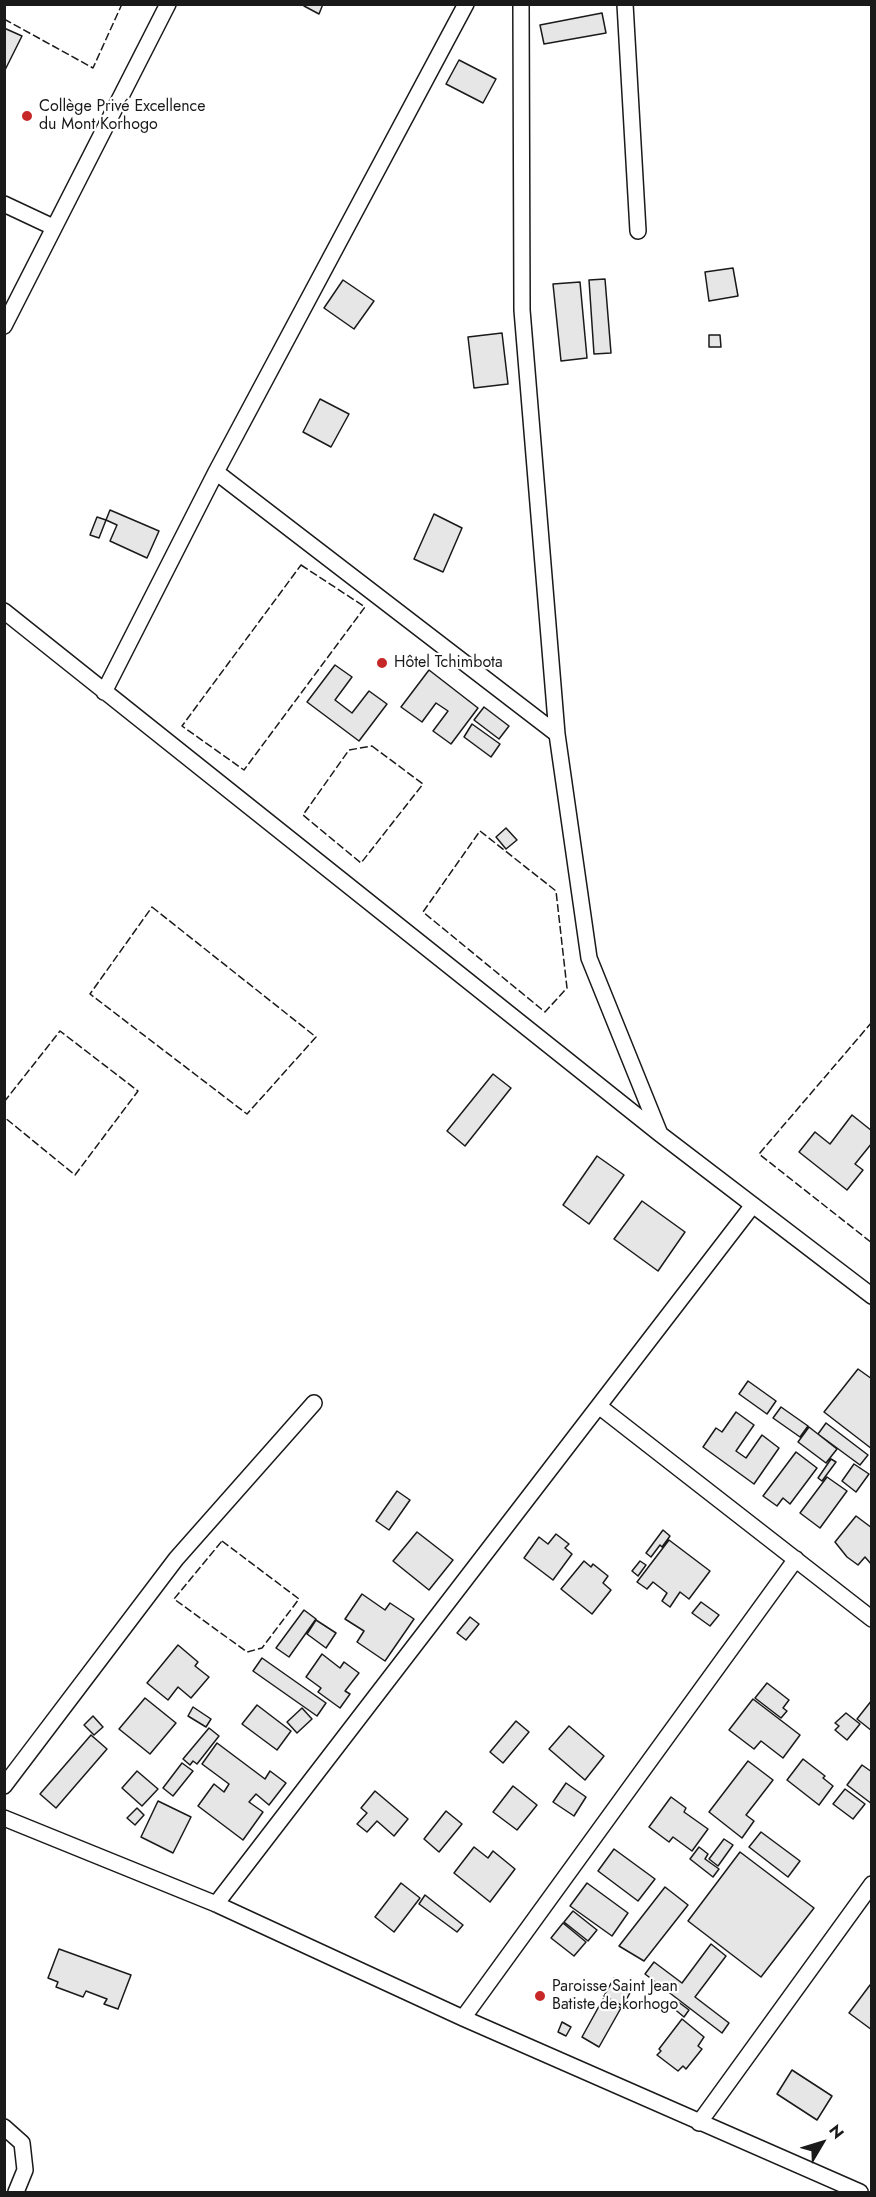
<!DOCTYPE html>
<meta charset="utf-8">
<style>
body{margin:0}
#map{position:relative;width:876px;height:2197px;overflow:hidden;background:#fff;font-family:Jost,sans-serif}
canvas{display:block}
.frame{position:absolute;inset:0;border:6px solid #1a1a1a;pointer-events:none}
.north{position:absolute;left:792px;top:2113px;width:60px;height:60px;-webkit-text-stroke:4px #fff;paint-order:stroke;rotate:52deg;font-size:16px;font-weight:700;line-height:24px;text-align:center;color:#1a1a1a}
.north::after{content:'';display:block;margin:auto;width:21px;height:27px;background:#1a1a1a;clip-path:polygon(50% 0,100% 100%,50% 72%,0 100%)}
</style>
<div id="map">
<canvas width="876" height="2197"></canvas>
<div class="frame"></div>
<div class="north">N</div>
</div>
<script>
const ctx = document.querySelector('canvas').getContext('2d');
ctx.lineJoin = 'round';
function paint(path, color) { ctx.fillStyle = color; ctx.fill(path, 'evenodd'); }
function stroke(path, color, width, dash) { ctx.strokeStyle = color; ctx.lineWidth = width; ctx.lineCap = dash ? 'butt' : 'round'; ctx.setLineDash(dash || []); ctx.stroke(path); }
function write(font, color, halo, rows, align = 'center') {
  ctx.font = font + ' Jost,sans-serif'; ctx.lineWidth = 4.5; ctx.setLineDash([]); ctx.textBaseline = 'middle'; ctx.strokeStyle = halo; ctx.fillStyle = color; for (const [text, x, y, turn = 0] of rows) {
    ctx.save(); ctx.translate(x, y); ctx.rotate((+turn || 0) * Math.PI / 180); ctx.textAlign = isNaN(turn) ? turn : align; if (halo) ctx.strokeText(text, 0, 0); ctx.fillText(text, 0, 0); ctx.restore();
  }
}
const building = new Path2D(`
 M304,4h19l-4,10 -15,-8z
 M602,13l4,20 -62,11 -4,-19z
 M4,28l18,8 -18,36z
 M459,60l37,19 -13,24 -37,-19z
 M733,268l5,28 -29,5 -4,-29z
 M605,279l6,74 -17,1 -5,-74z
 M343,280l31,21 -20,28 -30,-21z
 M580,282l7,76 -26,3 -8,-77z
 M502,333l6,51 -34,4 -6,-51z
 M709,335h11l1,12h-12z
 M320,399l29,15 -18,33 -28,-15z
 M110,510l49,21 -12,27 -37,-17 7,-16 -11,-5z
 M434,514l28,14 -19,44 -29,-13z
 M97,517l9,3 -7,18 -9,-3z
 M335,665l17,12 -17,23 17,13 17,-22 18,13 -28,37 -52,-39z
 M429,670l49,38 -27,36 -18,-13 15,-20 -12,-8 -14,19 -21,-15z
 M484,707l25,19 -10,13 -25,-19z
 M472,724l28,20 -9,13 -27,-20z
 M506,828l11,12 -11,9 -10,-12z
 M493,1074l18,14 -46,58 -18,-15z
 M852,1115l20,16v12l-17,21 8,6 -16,20 -48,-38 16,-20 15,12z
 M597,1156l27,19 -35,49 -26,-19z
 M642,1201l43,31 -27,39 -44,-32z
 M858,1369l14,10v70l-48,-37z
 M748,1381l28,20 -9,13 -28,-20z
 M781,1407l27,19 -8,11 -27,-19z
 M736,1412l18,13 -18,26 10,7 16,-23 17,13 -25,36 -51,-37 13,-19 6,4z
 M826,1423l42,32 -8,10 -42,-31z
 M809,1427l28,22 -11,14 -28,-21z
 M796,1452l21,16 -27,36 -7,-6 -6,8 -14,-10z
 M831,1459l5,3 -14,19 -4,-3z
 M854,1464l15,10 -13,18 -14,-11z
 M827,1477l20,14 -27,37 -20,-15z
 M397,1491l13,9 -21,30 -13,-9z
 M856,1516l16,12v37l-7,-8 -7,8 -11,-8 -12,-15z
 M663,1530l7,6 -8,11 -2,-2 -9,12 -5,-4z
 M417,1532l36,28 -24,30 -36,-29z
 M556,1534l13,10 -4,4 7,6 -19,26 -29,-22 15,-21 9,7z
 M669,1540l41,31 -21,28 -9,-7 -10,15 -8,-6 5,-8 -14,-11 -6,7 -10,-7z
 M584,1561l7,6 2,-3 15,12 -5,7 8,7 -19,24 -31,-25z
 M640,1561l6,4 -8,11 -6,-5z
 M362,1594l23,16 5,-7 24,16 -29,42 -28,-19 7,-11 -19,-12z
 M701,1602l18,13 -9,11 -18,-13z
 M304,1610l12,9 -27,38 -13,-9z
 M470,1617l9,7 -13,16 -9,-7z
 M316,1620l20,13 -10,15 -19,-14z
 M178,1645l20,17 -3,4 14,11 -18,21 -13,-11 -10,13 -21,-17z
 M322,1654l18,14 4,-6 15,11 -14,18 5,3 -10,14 -22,-16 3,-4 -15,-11z
 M262,1658l64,45 -9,13 -64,-45z
 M767,1683l22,17 -6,8 4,3 -6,7 -26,-20z
 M145,1698l31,25 -26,31 -31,-25z
 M753,1699l47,36 -17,23 -22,-17 -7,8 -25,-19z
 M872,1700v31l-15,-12z
 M257,1705l34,26 -14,19 -35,-26z
 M193,1707l18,12 -5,8 -18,-11z
 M302,1708l10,11 -15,14 -10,-11z
 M846,1713l14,11 -13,16 -12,-10 4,-4 -4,-3z
 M93,1716l10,11 -9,8 -10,-10z
 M516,1721l13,11 -26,31 -13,-11z
 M569,1726l35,30 -19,24 -36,-31z
 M209,1728l10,8 -22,28 -4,-3 -3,4 -7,-6z
 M91,1735l16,14 -51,59 -16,-14z
 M217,1743l48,36 5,-8 16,12 -17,22 -13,-11 -7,8 14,10 -20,28 -45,-34 16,-22 10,8 5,-8 -27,-20z
 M803,1759l22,17 -2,2 10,8 -14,19 -32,-25z
 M748,1761l25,19 -27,35 8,6 -12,17 -33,-26z
 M182,1763l11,8 -20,25 -10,-8z
 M862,1765l10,7v32l-25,-19z
 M137,1771l21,18 -16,17 -20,-18z
 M566,1783l20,14 -12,19 -21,-14z
 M513,1786l24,19 -20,25 -24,-18z
 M845,1789l20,15 -12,15 -20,-15z
 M375,1791l33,28 -14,17 -17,-15 -10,11 -10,-8 10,-11 -6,-5z
 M671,1797l15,11 -2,4 24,17 -16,22 -19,-14 -4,5 -20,-15z
 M158,1801l33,16 -18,36 -32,-16z
 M137,1808l7,7 -9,10 -8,-7z
 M446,1811l16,13 -23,28 -15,-13z
 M761,1832l39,29 -12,16 -39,-30z
 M724,1839l9,6 -15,21 -9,-7z
 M474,1847l14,11 5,-7 22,18 -25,33 -36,-29z
 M699,1847l9,7 -3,5 14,10 -6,8 -23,-18z
 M614,1849l41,30 -17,22 -40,-30z
 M740,1852l74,56 -53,69 -73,-56z
 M401,1883l19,15 -26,34 -19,-15z
 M587,1883l41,30 -16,23 -42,-30z
 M665,1887l23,18 -44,56 -25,-15z
 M425,1895l38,30 -6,7 -38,-28z
 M573,1911l24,19 -9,11 -24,-19z
 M563,1923l23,19 -12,14 -23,-18z
 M711,1944l15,12 -31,41 34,26 -7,10 -77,-59 9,-12 28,21z
 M59,1949l72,26 -13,34 -14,-5 3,-5 -21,-8 -3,6 -27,-10 2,-5 -10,-4z
 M614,1978l18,11 -9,17 -19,-10z
 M870,1985l2,1v44l-23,-17z
 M603,1999l18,9 -22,39 -17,-10z
 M677,2001l12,9 -5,7 -12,-10z
 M682,2019l22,18 -6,9 4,3 -16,20 -3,-3 -5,5 -21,-16 4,-4 -2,-2z
 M562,2022l9,5 -5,9 -8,-4z
 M792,2070l40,26 -15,24 -40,-26z`);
const minor = new Path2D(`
 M521,4l1,306 35,424 32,224 71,176
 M625,4l13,227
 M4,204l49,23
 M4,326l164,-322
 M216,472l341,262
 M4,611l656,523 212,162
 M104,692l112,-220 250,-468
 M600,1407l272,212
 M4,1786l172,-227 138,-156
 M4,1818l212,86 247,114 397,174
 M216,1904l537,-699
 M463,2018l333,-459
 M699,2123l173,-239
 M4,2127l18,16 3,27 -9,22`);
const fence = new Path2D(`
 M4,19l89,49 29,-64
 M301,565l64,42 -121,163 -62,-44z
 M372,746l51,38 -62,79 -58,-48 46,-65z
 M480,831l76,60 11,97 -22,24 -122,-100z
 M152,907l164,130 -69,77 -157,-120z
 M872,1022l-113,132 113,89
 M4,1102l56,-71 78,60 -63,84 -71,-58
 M222,1541l77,58 -37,49 -15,4 -73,-53z`);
const markers = [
 [27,116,6,"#c62828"],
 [382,663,6,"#c62828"],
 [540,1996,6,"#c62828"]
];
const poiNames = [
 ["Collège Privé Excellence",39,107],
 ["du Mont Korhogo",39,125],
 ["Hôtel Tchimbota",394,663],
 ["Paroisse Saint Jean",552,1987],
 ["Batiste de korhogo",552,2005]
];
paint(building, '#e6e6e6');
stroke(building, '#1a1a1a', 1.5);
stroke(minor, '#1a1a1a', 18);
stroke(minor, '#fff', 15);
stroke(fence, '#1a1a1a', 1.5, [8, 3]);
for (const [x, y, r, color] of markers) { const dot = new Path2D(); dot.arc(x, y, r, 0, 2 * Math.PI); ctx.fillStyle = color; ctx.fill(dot); stroke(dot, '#fff', 2); }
write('16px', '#1a1a1a', '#fff', poiNames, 'left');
</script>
